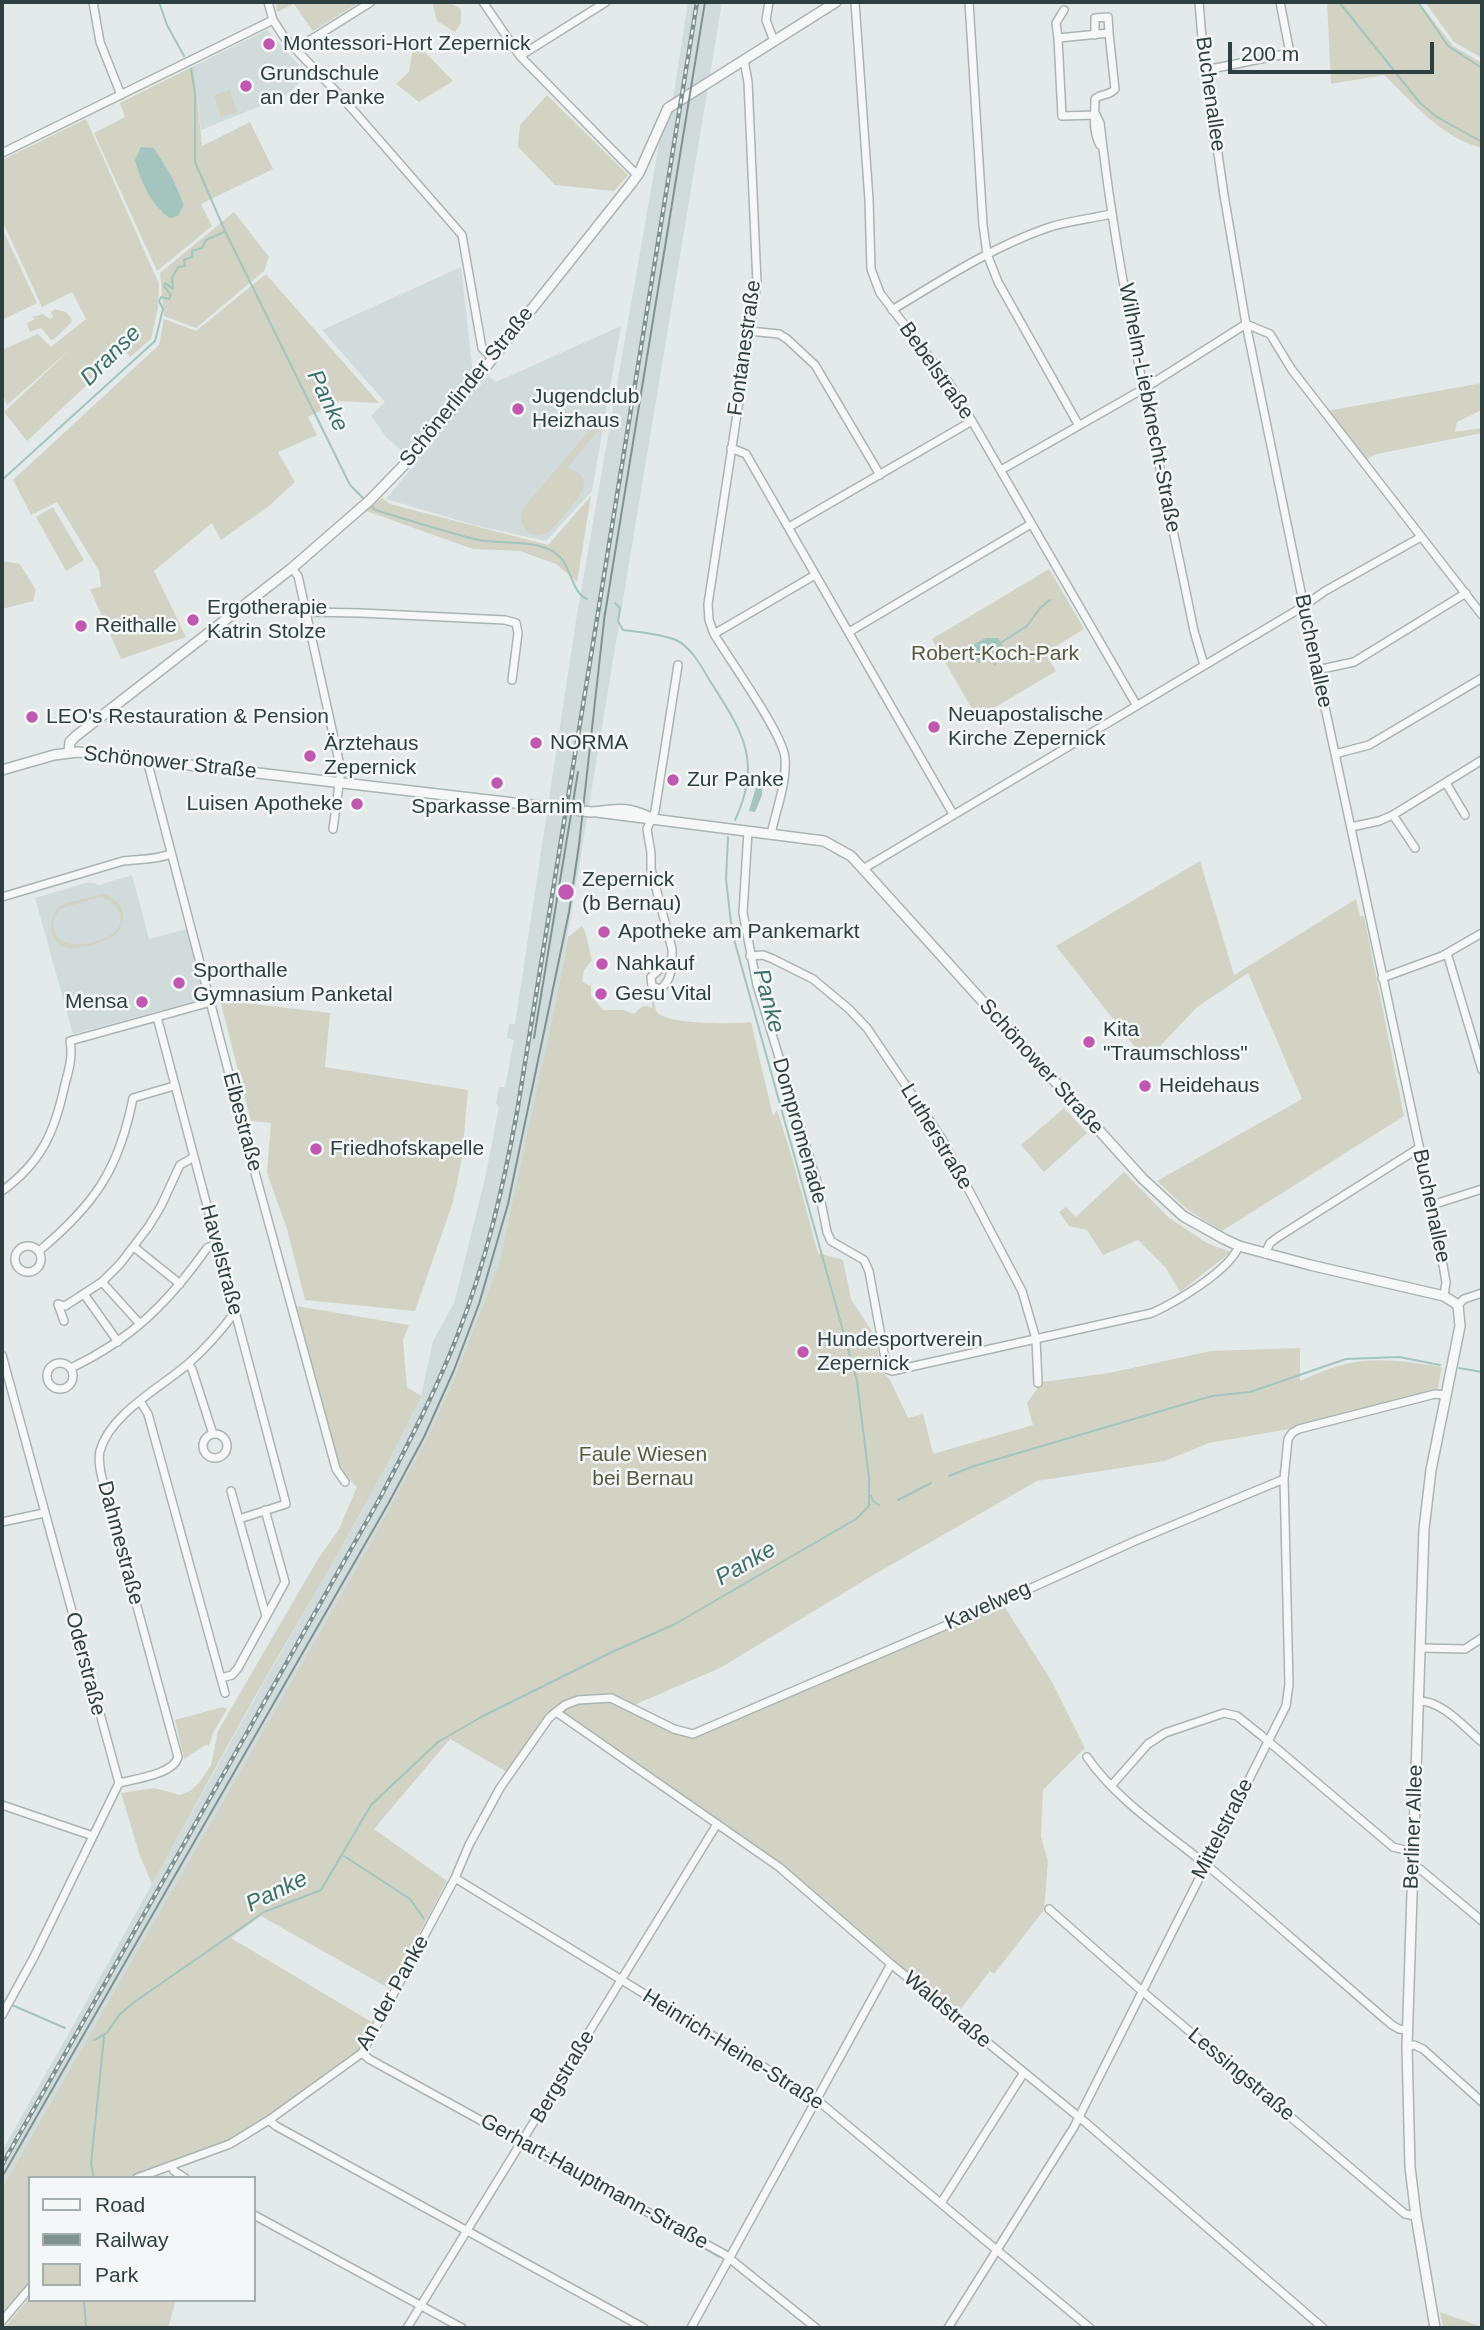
<!DOCTYPE html>
<meta charset="utf-8">
<style>
body{margin:0}
#map{position:relative;width:1484px;height:2330px;overflow:hidden;background:#e3eae9;font-family:Helvetica,sans-serif}
canvas{display:block}
.frame{position:absolute;inset:0;border:4px solid #2d403f;pointer-events:none}
.legend{position:absolute;left:28px;top:2176px;width:228px;height:126px;box-sizing:border-box;background:#f3f7f7;border:2px solid #a4aead;margin:0;padding:9px 12px;list-style:none;font-size:21px;color:#2d403f}
.legend li{display:flex;align-items:center;gap:14px;height:35px}
.legend b{width:35px;border:2px solid #a4aead}
.scale{position:absolute;left:1228px;top:42px;width:206px;height:32px;box-sizing:border-box;border:4px solid #2d403f;border-top:0;padding-left:9px;font-size:21px;line-height:24px;white-space:nowrap;color:#2d403f;-webkit-text-stroke:5px #f3f7f7;paint-order:stroke}
</style>
<div id="map">
<canvas width="1484" height="2330"></canvas>
<div class="frame"></div>
<ul class="legend">
<li><b style="height:9px;background:#f6f8f8"></b>Road</li>
<li><b style="height:9px;background:#7f9290"></b>Railway</li>
<li><b style="height:19px;background:#d2d3c5"></b>Park</li>
</ul>
<div class="scale">200 m</div>
</div>
<script>
const ctx = document.querySelector('canvas').getContext('2d');
ctx.lineJoin = 'round';
function paint(path, color) { ctx.fillStyle = color; ctx.fill(path, 'evenodd'); }
function stroke(path, color, width, dash) { ctx.strokeStyle = color; ctx.lineWidth = width; ctx.lineCap = dash ? 'butt' : 'round'; ctx.setLineDash(dash || []); ctx.stroke(path); }
function write(font, color, halo, rows, align = 'center') {
  ctx.font = font + ' Helvetica,sans-serif'; ctx.lineWidth = 5; ctx.setLineDash([]); ctx.textBaseline = 'middle'; ctx.strokeStyle = halo; ctx.fillStyle = color; for (const [text, x, y, turn = 0] of rows) {
    ctx.save(); ctx.translate(x, y); ctx.rotate((+turn || 0) * Math.PI / 180); ctx.textAlign = isNaN(turn) ? turn : align; if (halo) ctx.strokeText(text, 0, 0); ctx.fillText(text, 0, 0); ctx.restore();
  }
}
const built = new Path2D(`
 M688,2h34l-167,1009 -56,253 -43,110 -27,61 -34,67 -393,686v-37l95,-168 166,-299 99,-173 59,-115 12,-55 21,-38 32,-129 13,-67 -3,-4 3,-16h6l9,-47 -7,-2 2,-14h6l62,-410 84,-482 10,-20z
 M267,30l41,45 -23,21 -84,34 -7,-64z
 M461,267l12,107 -69,79 -17,-15 -16,-22 14,-14 -63,-72z
 M621,326l-29,165 -46,50 -68,-15 -92,-27 102,-123 8,6z
 M132,875l17,64 38,-10 16,65 -7,7 -123,33 -38,-136 54,-16 10,3z`);
const green = new Path2D(`
 M276,2h84l-47,29 -19,-27 -17,8z
 M432,2h17l12,7v14l-6,9 -18,-11z
 M1327,2h92l34,44 29,17v85c-40,-10 -69,-45 -98,-73l-53,9z
 M1425,2h57v56l-28,-16z
 M414,41l39,40 -34,21 -23,-18 13,-12z
 M194,66l8,80 48,-24 23,47 -72,35 11,22 -55,45 -63,-138 31,-16 -5,-14zM154,148l18,29 12,26 -23,9 -23,-42z
 M230,90l7,22 -16,5 -7,-22z
 M547,95l81,80 -14,16 -59,-6 -37,-38 2,-22z
 M86,119l73,165 -1,24 -7,31 -21,18 -9,-11 -2,9 -92,86 -23,-29 69,-65 -66,58 -5,-13v-42l36,-16 13,13 35,-28 -14,-27 -30,15 -40,-87v-60z
 M234,212l35,45 -5,14 -68,57 -32,-12 -4,-43z
 M2,228l35,75 -35,17z
 M266,274l113,129 -39,-2 -32,16 9,18 -39,17 17,30 -26,24 -48,34 -9,-17 -58,48 32,66 -65,22 -31,-70 11,-2 -2,-16 -42,-69 -26,13 -18,-35 146,-135 5,-26 32,12z
 M55,309l11,3 5,6 1,4 -18,17 -3,1 -10,-12 -11,4 -3,-9 8,-4 -3,-2 11,-3 7,5 3,-2 -2,-5z
 M1482,383v27l-25,12 -2,10 27,-4v5l-105,21 -13,6 -37,-49z
 M595,424l5,5 -33,39c32,9 11,31 -2,46 -6,7 -12,17 -21,20 -15,7 -29,-12 -20,-27z
 M591,496l-14,86 -21,-18 -36,-13 -47,-2 -107,-38 16,-13 8,6 158,41z
 M53,507l31,53 -18,11 -30,-54z
 M2,561l18,3 16,26 -3,11 -31,8z
 M1049,569l35,60 -39,24 11,18 -79,47 -45,-79z
 M1200,861l34,114 122,-76 4,17h4l40,200 -182,115 -34,-21 -31,-29 145,-82 -54,-126 -51,34 -51,54 -90,-115z
 M103,894c11,3 21,10 20,23 0,5 -2,11 -5,15 -6,8 -41,19 -51,16 -21,-7 -20,-33 -4,-44zM100,897c17,3 30,25 12,37 -12,9 -46,17 -56,1 -5,-9 -2,-18 4,-26z
 M582,926c5,6 7,25 10,34l-8,10 -2,12 9,4v10l12,14h20l11,4c7,-7 9,-10 18,-6v-12c2,5 3,13 5,16 9,13 79,12 94,10l22,94 4,-6 14,44 27,99 25,7 8,39 24,37 6,34 9,10 18,38 15,-4 10,40 100,-29 -6,-22 15,-21 67,-9 102,-22 89,-3v33c13,-6 27,-12 42,-16 31,-9 69,-3 100,2l-5,24 -148,38 -80,14 -44,18 -128,20 -162,93 -155,94 -86,37 -2,3 60,28 312,-130 47,74 34,68 -42,42 -2,47 7,24 -4,49 -50,64 -4,-3 -34,44 -64,-53 -50,-47 -61,-50 -219,-154 -16,5 -39,56 -57,-33 -76,90 73,52 -57,108 -129,-73 -30,22 144,86 -11,21 -8,10 -90,65 -37,21 -100,37h-99v105l-28,33v-128l366,-640 61,-113 27,-61 43,-110 56,-257 13,-70z
 M220,1000l110,13 -5,54 143,23 -6,68 -9,44 -38,109 -110,-11 -18,-71 -20,-56 4,-50 -20,-2z
 M1064,1108l23,25 -43,39 -23,-27z
 M1124,1172l44,45 39,26 24,9 -51,40 -14,-24 -28,-28 -35,15 -16,-25 -18,-4 -10,-14 7,-5 10,10z
 M296,1306l113,19 -6,15 4,47 14,9c-46,97 -102,190 -156,283 -39,68 -75,137 -113,205l-12,-28 -19,-63 33,-5 26,7 10,-4 9,-8 12,-18 7,-34 100,-172 21,-30 18,-42 -17,-17z
 M223,1707l4,2 -14,24 -4,13 -3,-1 -22,14 -9,-39z
 M30,2297v3h146l-8,28h-164z
 M1440,2312l42,15v1h-39z`);
const water = new Path2D(`
 M141,147l13,1 18,29 12,27 -6,12 -8,2c-18,-11 -30,-38 -35,-58z
 M986,638h12l5,8 -11,11 4,4v5l-3,-2 1,-3 -3,-3 -12,5 -19,-7 12,-11z
 M759,777l4,1 -1,17 -7,17 -6,-1z`);
const stream = new Path2D(`
 M159,2l8,23 17,31
 M1339,2l81,101 17,14 45,25
 M1418,2l30,44 34,22
 M191,69l4,24v69l30,69 125,254 16,16
 M2,480l153,-139 8,-32 -4,-8 2,-4 8,2 2,-4 -7,-9 1,-3 8,6 -1,-11 6,-11 7,-1 -1,-6 8,-3v-6l10,-3 4,-8 18,-8
 M370,505l5,5c34,10 69,22 104,30 21,4 58,0 75,12 18,11 16,40 33,47
 M615,603l5,5 -2,13 5,9c16,2 38,4 53,10 16,8 25,26 34,41 32,50 53,80 25,139
 M1002,642l25,-16 13,-18 10,-8
 M946,658l14,-2
 M1459,1368l23,4
 M949,1476l25,-10 238,-70 38,-4 96,-33 53,-2 41,8
 M871,1496l2,5 6,4
 M898,1500l33,-17
 M344,1856l66,43 14,20
 M12,2005l53,23
 M94,2040l13,-7 12,-18 14,-12 131,-91 57,-22 50,-85 67,-63 45,-26 129,-64 63,-28 181,-105 13,-13v-28l-12,-97 -125,-449 -6,-53 2,-42
 M525,2150l26,14
 M557,2168l37,20
 M94,2178l-3,-14 13,-127
 M604,2193l57,31
 M663,2225l11,6
 M680,2234l15,9
 M702,2247l17,10
 M84,2300l2,28`);
const minor = new Path2D(`
 M93,2l7,40 21,53
 M268,2l5,18 11,17 62,65 116,133 20,113 11,11
 M483,2l37,54 113,115 6,2
 M769,2l-3,18 8,21
 M855,2l14,198 2,69 9,24 69,90 23,38 165,285
 M969,2l14,223 4,29 11,28 80,142
 M1199,2l4,49 21,144 22,129 71,346 118,550 11,62 -2,14
 M1095,35v-17l13,-1 1,16
 M1058,38l-2,-15 8,-13
 M296,49l75,-47
 M520,56l86,-54
 M744,60l4,22 9,201 -49,321 1,16 5,14c15,25 69,100 71,124 2,25 -9,52 -14,76
 M1206,70l84,-17 -10,-51
 M1096,115l4,8c19,171 60,340 94,508l10,34
 M1096,115l-34,1 -4,-78 51,-5 6,56c-5,7 -14,4 -20,10 0,16 -3,32 5,46
 M2,153l271,-133
 M892,310c50,-30 100,-63 155,-82 20,-7 43,-9 64,-14
 M749,331l30,3 8,5 28,26 65,110
 M731,448l15,6 207,360
 M1001,470l144,-82 101,-64 24,10 22,36 190,245
 M789,527l183,-106
 M292,568l6,8 43,194 -8,59
 M306,612l55,1 144,7 11,3 2,10 -6,47
 M849,632l182,-108
 M714,634l101,-59
 M1317,670l37,-8 112,-69
 M1335,754l34,-9 113,-67
 M147,760l104,398 85,311 9,13
 M1446,783l19,32
 M1393,815l22,33
 M1351,827l28,-6 14,-6 89,-55
 M748,831l-5,82 14,72 60,197 10,50 4,9 33,19 5,11 18,98 5,2 260,-58c24,-11 77,-42 87,-67
 M863,869l441,-263 21,-15 96,-54
 M2,897l121,-36c17,-2 32,-1 48,-7
 M1447,953l35,117
 M750,956l13,-1 10,4 40,20 36,30 18,19 75,111 80,152 14,48 2,44
 M672,958l-21,19 1,9 8,3c13,-8 12,-27 12,-40l-21,-80v-16l-4,-24 8,-18 23,-146
 M1382,978l60,-22 40,-23
 M157,1017l129,487 -47,15
 M2,1191c40,-29 53,-60 63,-107 4,-14 8,-28 5,-43l141,-39
 M1432,1205l50,-16
 M15 1259a13 13 0 1 1 26 0a13 13 0 1 1-26 0Z
 M134,1247l46,37
 M39,1251c55,-46 80,-81 94,-153l41,-12
 M1265,1254l5,-11 8,-6 141,-89
 M102,1282l38,42
 M84,1294l34,48
 M1458,1305l6,-6 18,-6
 M64,1321l-6,-17 7,2 37,-24 18,-18 29,-38 12,-20 19,-41 14,-8
 M2,1355l117,428 -85,174 -32,58
 M47 1376a13 13 0 1 1 26 0a13 13 0 1 1-26 0Z
 M188,1364l4,5 21,65
 M71,1368c61,-29 97,-65 136,-120l9,-4
 M140,1401l8,13 77,279
 M203 1446a12 12 0 1 1 24 0a12 12 0 1 1-24 0Z
 M231,1491l35,125
 M2,1522l42,-9
 M1421,1648l44,1 17,-11
 M221,1678l11,-3 6,-7 47,-86 -20,-72
 M1419,1701c24,0 46,27 63,41
 M556,1712l223,155 112,97 194,158 238,206
 M1087,1757c31,45 81,76 123,111 61,51 121,105 182,157l7,4 9,1
 M119,1783c16,-4 55,-9 59,-26l-76,-279c-2,-9 -4,-18 -2,-27 10,-37 60,-63 88,-87 17,-15 33,-33 47,-52
 M1111,1786l37,-42 17,-11 59,-20 13,3 25,20 131,111 20,5
 M2,1805l91,31
 M1412,1869h8l62,52
 M455,1878l361,221 274,229
 M1049,1909l93,82 263,223 11,2
 M1407,2046l7,-1 9,4 59,53
 M362,2053l7,6 355,195 92,74
 M269,2120l7,6 368,202
 M172,2167l2,4 11,7
 M137,2178l93,-34 39,-24 93,-67 93,-175 14,-33 31,-57 49,-70 7,-6 9,-7 13,-5 33,-2 63,31 19,5 305,-131 137,-62 149,-62
 M941,2203l82,-129
 M254,2215l208,113
 M2,2321l28,-33
 M407,2328l310,-504
 M691,2328l200,-364
 M948,2328l126,-201 212,-421 3,-22 -5,-205 4,-40 4,-6 7,-4 136,-35 10,1`);
const tertiary = new Path2D(`
 M69,752l1,-10 6,-6 216,-168 77,-67 38,-39 47,-55 177,-223 8,-11 29,-65 168,-106
 M2,770l52,-15 24,-3 513,60c23,-1 32,-7 56,4
 M597,812l227,29 27,15 12,13 280,310 40,37 41,23 15,7 71,19 134,31 14,9 2,21 -29,144 -7,59 -17,517 3,121 6,49 19,112`);
const tram = new Path2D(`
 M604,620l101,-618
 M534,1038l44,-266
 M2,2177l386,-673 36,-67 30,-67 25,-66 29,-100 61,-292 10,-67 26,-233`);
const rail = new Path2D(`
 M2,2165l378,-667c28,-54 56,-107 78,-164 28,-72 45,-146 59,-222l180,-1110`);
const markers = [
 [269,44,7,"#c058b2"],
 [246,86,7,"#c058b2"],
 [518,409,7,"#c058b2"],
 [193,620,7,"#c058b2"],
 [81,626,7,"#c058b2"],
 [32,717,7,"#c058b2"],
 [934,727,7,"#c058b2"],
 [536,743,7,"#c058b2"],
 [310,756,7,"#c058b2"],
 [673,780,7,"#c058b2"],
 [497,783,7,"#c058b2"],
 [357,804,7,"#c058b2"],
 [566,892,9,"#c058b2"],
 [604,932,7,"#c058b2"],
 [602,964,7,"#c058b2"],
 [179,983,7,"#c058b2"],
 [601,994,7,"#c058b2"],
 [142,1002,7,"#c058b2"],
 [1089,1042,7,"#c058b2"],
 [1145,1086,7,"#c058b2"],
 [316,1149,7,"#c058b2"],
 [803,1352,7,"#c058b2"]
];
const poiNames = [
 ["Montessori-Hort Zepernick",283,44],
 ["Grundschule",260,74],
 ["an der Panke",260,98],
 ["Jugendclub",532,397],
 ["Heizhaus",532,421],
 ["Ergotherapie",207,608],
 ["Katrin Stolze",207,632],
 ["Reithalle",95,626],
 ["Neuapostalische",948,715],
 ["Kirche Zepernick",948,739],
 ["LEO's Restauration & Pension",46,717],
 ["NORMA",550,743],
 ["Ärztehaus",324,744],
 ["Zepernick",324,768],
 ["Zur Panke",687,780],
 ["Luisen Apotheke",343,804,"right"],
 ["Sparkasse Barnim",497,807,"center"],
 ["Zepernick",582,880],
 ["(b Bernau)",582,904],
 ["Apotheke am Pankemarkt",618,932],
 ["Nahkauf",616,964],
 ["Sporthalle",193,971],
 ["Gymnasium Panketal",193,995],
 ["Gesu Vital",615,994],
 ["Mensa",128,1002,"right"],
 ["Kita",1103,1030],
 ["\"Traumschloss\"",1103,1054],
 ["Heidehaus",1159,1086],
 ["Friedhofskapelle",330,1149],
 ["Hundesportverein",817,1340],
 ["Zepernick",817,1364]
];
const streetNames = [
 ["Buchenallee",1210,94,82],
 ["Fontanestraße",745,348,-82],
 ["Bebelstraße",936,371,55],
 ["Schönerlinder Straße",467,387,-51],
 ["Wilhelm-Liebknecht-Straße",1149,408,79],
 ["Buchenallee",1313,651,78],
 ["Schönower Straße",170,763,6],
 ["Schönower Straße",1041,1067,48],
 ["Elbestraße",242,1122,75],
 ["Dompromenade",799,1131,74],
 ["Lutherstraße",936,1137,59],
 ["Buchenallee",1431,1206,78],
 ["Havelstraße",221,1260,75],
 ["Dahmestraße",120,1543,75],
 ["Kavelweg",988,1606,-24],
 ["Oderstraße",85,1664,75],
 ["Berliner Allee",1414,1827,-88],
 ["Mittelstraße",1223,1829,-63],
 ["An der Panke",393,1993,-61],
 ["Waldstraße",947,2010,40],
 ["Heinrich-Heine-Straße",733,2050,32],
 ["Lessingstraße",1241,2075,40],
 ["Bergstraße",563,2077,-59],
 ["Gerhart-Hauptmann-Straße",594,2182,29]
];
const parkNames = [
 ["Robert-Koch-Park",995,654],
 ["Faule Wiesen",643,1455],
 ["bei Bernau",643,1479]
];
const waterNames = [
 ["Dranse",111,356,-45],
 ["Panke",327,401,64],
 ["Panke",768,1001,75],
 ["Panke",746,1564,-30],
 ["Panke",277,1892,-26]
];
paint(built, '#d2dbdb');
paint(green, '#d2d3c5');
paint(water, '#a3c5be');
stroke(stream, '#a3c5be', 2);
stroke(minor, '#a9b4b3', 10);
stroke(tertiary, '#a9b4b3', 12);
stroke(minor, '#f6f8f8', 7);
stroke(tertiary, '#f6f8f8', 9);
stroke(tram, '#7f9290', 2);
stroke(rail, '#7f9290', 4.5);
stroke(rail, '#f3f7f7', 2, [5]);
for (const [x, y, r, color] of markers) { const dot = new Path2D(); dot.arc(x, y, r, 0, 2 * Math.PI); ctx.fillStyle = color; ctx.fill(dot); stroke(dot, '#f3f7f7', 2.5); }
write('21px', '#2d403f', '#f3f7f7', poiNames, 'left');
write('21px', '#2d403f', '#f3f7f7', streetNames);
write('21px', '#575a3c', '#f3f7f7', parkNames);
write('italic 23px', '#3c7067', '#f3f7f7', waterNames);
</script>
